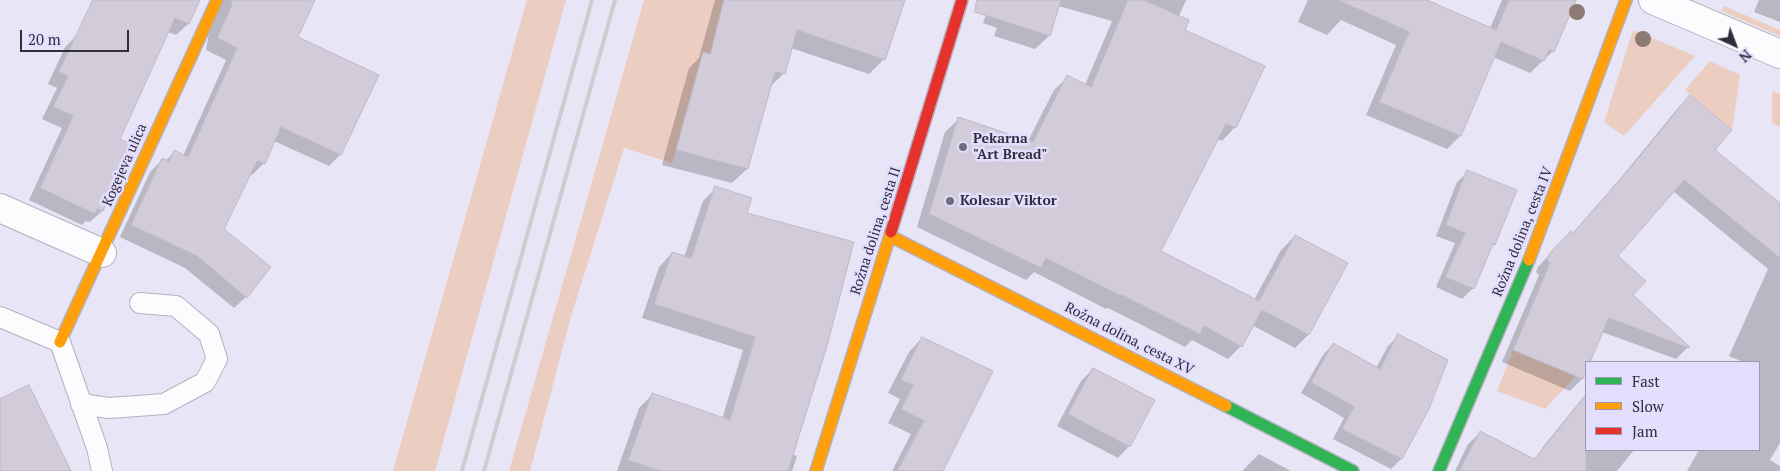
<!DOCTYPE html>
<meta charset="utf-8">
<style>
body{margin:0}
#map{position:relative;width:1780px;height:471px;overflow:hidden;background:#e8e5f6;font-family:"PT Serif",serif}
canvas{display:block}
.legend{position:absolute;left:1585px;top:361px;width:175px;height:90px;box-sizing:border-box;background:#e3ddfe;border:1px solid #9b97b1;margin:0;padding:6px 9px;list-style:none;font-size:15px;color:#302d3d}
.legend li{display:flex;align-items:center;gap:10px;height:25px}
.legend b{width:25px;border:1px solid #9b97b1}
.north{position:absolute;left:1710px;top:20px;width:50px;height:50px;-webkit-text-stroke:4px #e3ddfe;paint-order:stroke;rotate:137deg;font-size:14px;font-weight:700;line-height:20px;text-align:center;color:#302d3d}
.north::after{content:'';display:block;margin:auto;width:18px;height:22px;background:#302d3d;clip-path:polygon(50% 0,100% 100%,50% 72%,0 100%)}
.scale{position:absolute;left:20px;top:30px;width:109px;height:22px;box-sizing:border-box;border:2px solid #302d3d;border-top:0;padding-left:6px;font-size:15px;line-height:18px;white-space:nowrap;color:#302d3d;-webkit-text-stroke:4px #e3ddfe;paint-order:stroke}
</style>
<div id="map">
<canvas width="1780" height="471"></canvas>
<ul class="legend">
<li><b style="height:6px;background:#30b455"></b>Fast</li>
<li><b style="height:6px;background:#ff9f0a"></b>Slow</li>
<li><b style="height:6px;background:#e5322d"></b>Jam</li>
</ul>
<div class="north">N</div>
<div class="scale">20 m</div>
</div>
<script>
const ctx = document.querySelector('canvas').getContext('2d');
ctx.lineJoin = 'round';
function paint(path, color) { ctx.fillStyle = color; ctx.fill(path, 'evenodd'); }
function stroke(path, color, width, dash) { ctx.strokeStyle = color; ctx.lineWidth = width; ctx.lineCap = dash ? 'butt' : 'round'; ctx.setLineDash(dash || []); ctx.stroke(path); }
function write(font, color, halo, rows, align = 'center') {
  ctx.font = font + ' "PT Serif",serif'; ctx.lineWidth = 5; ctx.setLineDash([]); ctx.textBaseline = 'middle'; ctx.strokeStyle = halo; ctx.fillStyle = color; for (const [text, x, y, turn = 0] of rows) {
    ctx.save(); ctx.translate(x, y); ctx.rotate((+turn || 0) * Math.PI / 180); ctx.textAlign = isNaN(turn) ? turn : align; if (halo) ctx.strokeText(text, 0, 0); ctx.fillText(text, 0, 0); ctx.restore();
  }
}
const green = new Path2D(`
 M527,0h39l-131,471h-42z
 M644,0h81l-15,54 -7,-2 -31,111 -48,-15 -52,165 -42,158h-21z
 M1724,6l56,24v6l-59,-25z
 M1633,30l62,26 -71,80 -20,-14z
 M1710,61l30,14 -8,55 -47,-40z
 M1772,91l8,3v33l-8,-4z
 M1513,350l63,26 -31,33 -48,-18z`);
const shadow = new Path2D(`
 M100,0h98l-10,24 -12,11 -8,-3 -50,108 13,6 -29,65 -12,11 -4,-1 -4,4 -53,-25 33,-72 -20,-9 15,-31 -9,-4 17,-37 12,-12z
 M215,0h99l-18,37 44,118 -11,11 -55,-25 -10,22 -12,12 -3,-1 -26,55 23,68 -12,11 -49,-40 -65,-31 30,-65 12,-12 3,1 10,-9 8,4 43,-96 -20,-10z
 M715,0h170l-1,59 -15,15 -78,-26 -7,25 -15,15 -22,81 -15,14 -70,-18 27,-97 10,-10z
 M991,0h195l-7,16 4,14 52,97 -13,14 -5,-2 -57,113 94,48 27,-50 14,-14 13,99 -13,13 -43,-23 -11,21 -13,13 -36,-19 -7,7 -77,-39 -2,1 -72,-37 -8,8 -109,-53 28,-95 14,-13 69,22 26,-51 14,-13 17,8 27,-64 -54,-15 -9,30 -14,13 -41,-13 3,-8 -14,-5z
 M1308,0h116l66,28 12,-28h71l-20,51 -23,22 -37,-16 -33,79 -13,13 -81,-34 30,-70 -55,-25 -14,15 -29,-13z
 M1759,0h21v22l-26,-10z
 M1690,97l23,54 67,54v238l-10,17 10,6v5h-93l12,-21h60v-88h-16l-14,-6 39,-87 -95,-78 -56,65 14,40 57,51 -12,12 -74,-27 -13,30h-3v7l-4,10 -12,12 -68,-29 37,-87 -3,-3 2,-5 21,-23 13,-10 47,-54 59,-72z
 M1468,172l26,72 -4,4 -17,40 -11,11 -26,-12 19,-44 -19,-7 21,-54z
 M716,188l30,26 46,240 5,2 -5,15h-175l22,-63 13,-13 70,24 21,-69 -101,-32 17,-51 13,-14 12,4 19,-56z
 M1398,336l29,72 -26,51 -10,10 -58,-30 11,-21 -43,-25 22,-38 10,-11 43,24 12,-22z
 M922,338l19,133h-49l19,-37 -23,-11 12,-24 -12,-6 21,-41z
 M1093,369l36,77 -11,12 -61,-32 24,-45z
 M1586,394v56h48l-17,21h-47l-28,-23z
 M1480,433l72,38h-97l13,-27z
 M1259,454l32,17h-49z`);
const building = new Path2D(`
 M93,0h107l-11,24 -14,-6 -55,121 13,6 -30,66 -6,-2 -2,5 -55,-26 33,-72 -20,-9 15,-31 -9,-4z
 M232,0h83l-17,37 81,38 -38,80 -60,-28 -16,37 -8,-3 -33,68 47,38 -24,31 -50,-42 -66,-31 31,-67 7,4 5,-12 14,7 49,-109 -20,-10 14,-31z
 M724,0h181l-20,60 -88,-30 -12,44 -10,-2 -27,97 -72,-19 27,-98 7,2z
 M977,0h84l-11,36 -75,-24z
 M1128,0h16l45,20 -4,10 80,36 -29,62 -10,-4 -65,127 98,50 36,-66 53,28 -39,72 -47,-25 -20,37 -38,-21 -4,8 -78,-39 -1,1 -75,-38 -5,10 -112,-54 29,-97 75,25 34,-67 24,12z
 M1338,0h89l69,30 13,-30h67l-22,52 -5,-2 -5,11 -43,-19 -40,94 -82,-34 30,-70z
 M1690,95l42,35 -17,20 65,53v55l-96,-78 -66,76 28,25 -13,14 57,52 -1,1 -80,-30 -19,44h-4v10l-3,7 -70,-29 37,-87 -3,-3 2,-6 22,-23 2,2 58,-66z
 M1467,170l50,20 -22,55 -2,-1 -19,45 -29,-12 20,-44 -19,-8z
 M715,186l37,12 -5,15 107,29 -27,104 -39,125h-128l-32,-11 24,-67 78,27 25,-83 -101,-33 18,-52 19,6z
 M1398,334l50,26 -19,49 -27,50 -60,-30 12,-22 -43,-25 22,-39 47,26z
 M922,337l71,34 -50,100h-46l27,-50 -23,-12 12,-24 -12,-5z
 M1093,368l62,32 -25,47 -62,-33z
 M29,385l42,86h-71v-72z
 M1586,395v76h-127l21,-40 54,28z`);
const lane = new Path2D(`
 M0,317l60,25 37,106 5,23
 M81,404l28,4 55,-4 41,-22 12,-23 -8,-25 -33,-28 -36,-3`);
const street = new Path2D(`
 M1653,0l127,54
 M0,208l102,45`);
const fast = new Path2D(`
 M1226,406l127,65
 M1439,471l90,-211`);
const slow = new Path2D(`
 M890,236l336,170
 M1529,260l97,-260
 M60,342l157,-342
 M816,471l75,-239`);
const jam = new Path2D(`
 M891,232l71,-232`);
const rail = new Path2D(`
 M462,471l130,-471
 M484,471l131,-471`);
const trees = [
 [1577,12],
 [1643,39]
];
const markers = [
 [963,147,5,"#706d7e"],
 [950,201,5,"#706d7e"]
];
const poiNames = [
 ["Pekarna",973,139],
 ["\"Art Bread\"",973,155],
 ["Kolesar Viktor",960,201]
];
const streetNames = [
 ["Kogejeva ulica",125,165,-66],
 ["Rožna dolina, cesta II",876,231,-72],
 ["Rožna dolina, cesta IV",1523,232,-68],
 ["Rožna dolina, cesta XV",1129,339,27]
];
paint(green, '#eccdc1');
paint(shadow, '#0003');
paint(building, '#d2ccda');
stroke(building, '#beb8c7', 1);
stroke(lane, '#b4b1c0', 22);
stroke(street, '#b4b1c0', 30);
stroke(fast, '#b4b1c0', 14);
stroke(slow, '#b4b1c0', 14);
stroke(jam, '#b4b1c0', 14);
stroke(lane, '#fcfbfe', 20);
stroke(street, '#fcfbfe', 28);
stroke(fast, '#30b455', 11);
stroke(slow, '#ff9f0a', 11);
stroke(jam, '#e5322d', 11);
stroke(rail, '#ceccd1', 4);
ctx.fillStyle = '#8e7a74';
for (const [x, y] of trees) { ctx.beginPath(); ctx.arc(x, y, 8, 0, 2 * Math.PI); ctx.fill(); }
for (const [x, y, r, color] of markers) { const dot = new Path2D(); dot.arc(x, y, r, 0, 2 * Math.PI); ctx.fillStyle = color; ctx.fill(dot); stroke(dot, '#e3ddfe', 2); }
write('bold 14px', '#302d3d', '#e3ddfe', poiNames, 'left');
write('14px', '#302d3d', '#e3ddfe', streetNames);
</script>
